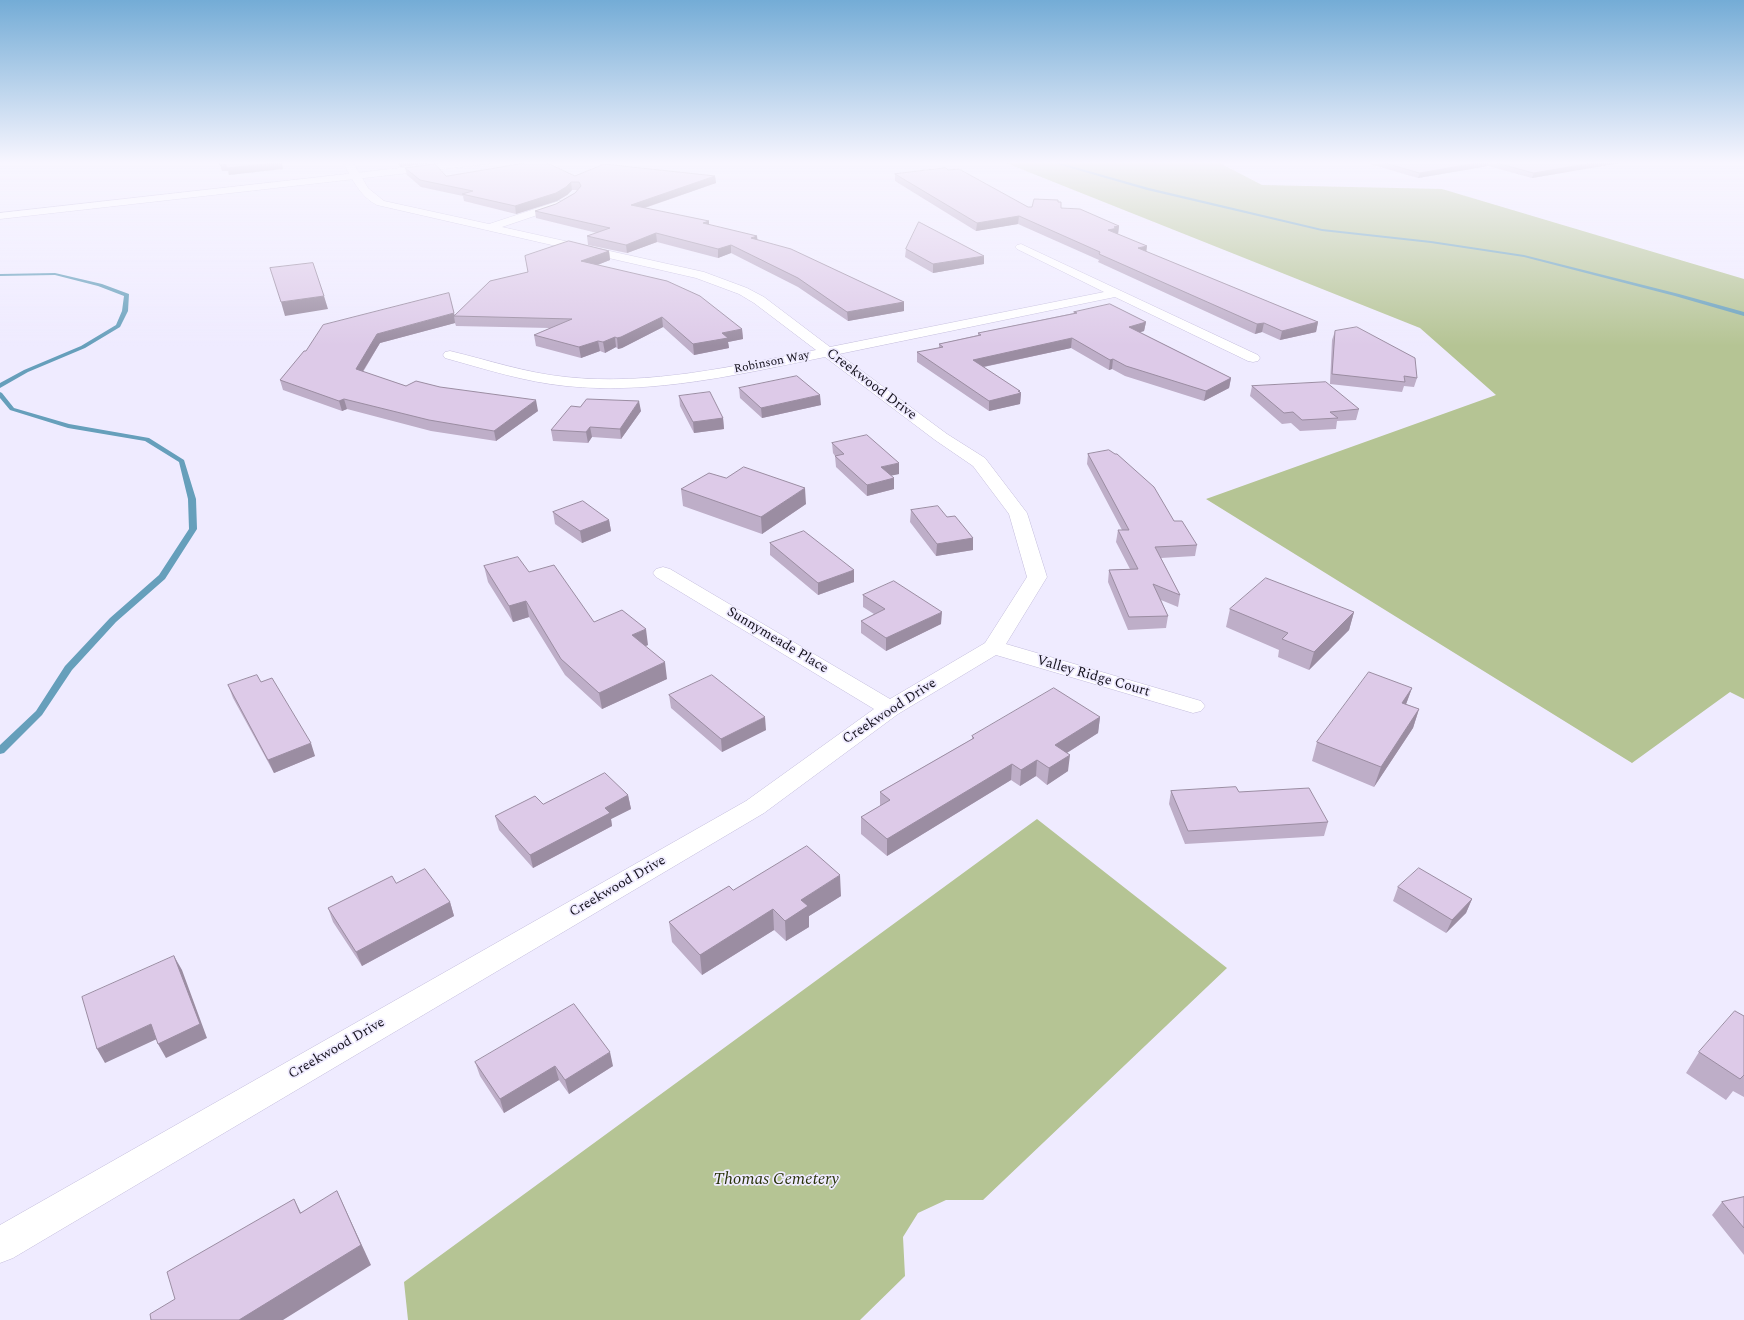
<!DOCTYPE html>
<style>
body{margin:0}
canvas{display:block;background:#efebff}
</style>
<canvas width="1744" height="1320"></canvas>
<script>
const ctx = document.querySelector('canvas').getContext('2d');
ctx.lineJoin = 'round';
function paint(path, color) { ctx.fillStyle = color; ctx.fill(path, 'evenodd'); }
function stroke(path, color, width, dash) { ctx.strokeStyle = color; ctx.lineWidth = width; ctx.lineCap = dash ? 'butt' : 'round'; ctx.setLineDash(dash || []); ctx.stroke(path); }
function write(font, color, halo, rows, align = 'center') {
  ctx.font = font + ' Spectral,serif'; ctx.lineWidth = 3.5; ctx.setLineDash([]); ctx.textBaseline = 'middle'; ctx.strokeStyle = halo; ctx.fillStyle = color; for (const [text, x, y, turn = 0] of rows) {
    ctx.save(); ctx.translate(x, y); ctx.rotate((+turn || 0) * Math.PI / 180); ctx.textAlign = isNaN(turn) ? turn : align; if (halo) ctx.strokeText(text, 0, 0); ctx.fillText(text, 0, 0); ctx.restore();
  }
}
const green = new Path2D(`
 M1001,161h215l46,24 180,4 302,90v420l-14,-7 -98,71 -426,-264 290,-104 -76,-67z
 M1037,819l190,149 -244,232h-37l-28,13 -15,24 2,39 -45,44h-452l-4,-38z`);
const stream = new Path2D(`
 M1047,161h6l96,27 173,41 109,12 93,14 155,39 65,18v4l-69,-20 -151,-39 -93,-14 -109,-12 -175,-41z
 M55,273l47,11 27,10 -1,17 -8,16 -35,21 -57,24 -28,16v-5l24,-13 57,-24 35,-21 6,-14 2,-15 -26,-10 -43,-11 -55,1v-2z
 M0,392l2,1 12,15 55,16 80,14 35,22 12,39 1,30 -32,50 -49,43 -44,48 -30,45 -38,38 -4,1v-9l36,-34 29,-45 45,-48 49,-43 30,-46 -1,-30 -9,-37 -34,-21 -77,-13 -58,-18 -10,-12z`);
const minor = new Path2D(`
 M342,161h10l16,27 16,13 105,23 70,-23h8l1,2 -1,2 -65,22 202,45 43,16 17,9 66,50 274,-55 -87,-43 -2,-2 2,-2 4,-1 237,111 2,3 -2,3 -5,1 -5,-1 -133,-64 -276,57 108,80 38,24 42,55 20,64 -41,67 195,57 4,5 -4,5 -8,2 -197,-58 -98,59 -134,99 -751,445 -13,5v-38l746,-424 128,-92 -218,-132 -3,-4 3,-4 7,-2 7,2 220,130 95,-56 42,-66 -18,-63 -36,-48 -38,-26 -110,-83c-85,17 -171,38 -259,29 -41,-4 -81,-17 -121,-28l-2,-3 2,-3 5,-1c38,9 76,22 116,26 84,9 168,-11 250,-27l-62,-47 -15,-9 -43,-16 -319,-73c-18,-9 -25,-27 -35,-44z`);
const tertiary = new Path2D(`
 M463,161h30l-5,3 -488,55v-6z`);
const wall = new Path2D(`
 M396,161h33l1,2 -30,4z
 M1359,161h273l-100,17 -44,-12 -70,12z
 M405,168l41,8h269l1,7 -71,25 64,13v4l48,14 147,63v9l-56,10 -50,-34 -67,-34 -13,5 -61,-16 -30,11 -39,-8 -1,-9 10,-3 -61,-15 -1,-7 21,-7 19,-11 3,-3h-6l-5,5 -10,6 -41,13 -52,-13 -1,-5 -42,-9 -14,-12z
 M895,174l133,33h4l26,-5 3,6 58,18 -1,8 29,18 171,70 -2,10 -36,8 -18,-8 -7,2 -157,-72 1,-2 -81,-36 -42,7 -81,-50z
 M906,249l78,15 -51,9 -28,-16z
 M609,251l1,9 -13,5 145,64 1,10 -15,3 1,6 -35,7 -31,-28 -41,21 -4,1 -2,-2 -11,6 -5,-2 -19,7 -45,-12 -2,-11 16,-7 -94,-2 -1,-3 -75,20 -17,29 43,14 132,25 -42,30 -65,-10 -84,-22 -5,2 -59,-21 -3,-10 26,-29 149,-36 73,-43 -3,-16z
 M1074,312l72,10 -2,9 -4,1 91,46 -2,10 -25,13 -79,-25 -13,-7 -3,1 -38,-22 -87,19 37,26 -1,11 -31,7 -72,-49v-10l22,-4v-4l39,-9v-2l96,-20z
 M1335,331l82,47 -3,9 -10,-1 -2,6 -72,-8 2,-44z
 M1252,386l107,23 -3,11 -19,1 -1,8 -36,2 -9,-8 -9,1 -32,-28z
 M739,388l82,17 -59,13 -22,-20z
 M679,396l44,22 1,11 -30,4 -14,-27z
 M580,407l61,4 -20,28 -29,-2 -4,6 -35,-2 -2,-11z
 M832,443l67,31 -8,1 3,14 -27,7 -31,-29 -1,-11 -2,-3z
 M1088,454l86,67 23,24 -2,11 -34,2 19,37 -2,12 -17,-7 7,16 -2,12 -38,2 -20,-48 1,-12 21,-1 -14,-27 2,-12h4l-35,-66z
 M726,478l80,26 -44,30 -79,-28 -2,-17z
 M911,510l36,7 26,21v12l-37,6 -26,-34z
 M553,512l56,8 2,11 -29,12 -27,-19z
 M770,543l84,39 -36,13 -48,-40z
 M484,566l45,6 65,50 54,23 -3,1 22,33 -65,30 -37,-34 -36,-58 -16,5 -25,-40z
 M863,595l78,29 -55,27 -25,-18v-12l13,-7 -11,-7z
 M1230,609l124,3 -5,18 -40,40 -31,-13 1,-7 -53,-23z
 M261,682l54,74 -41,17 -41,-75 -5,-13z
 M1412,688l-6,16 13,5 -6,19 -39,59 -62,-26 5,-19z
 M669,695l97,35 -44,22 -51,-44z
 M1100,717l-2,16 -31,20 1,18 -21,14 -11,-9 -16,10 -9,-6 -124,76 -26,-22v-17l19,-11v-14l92,-53v-3z
 M1171,791l68,1 89,30 -4,14 -139,8 -16,-40z
 M628,795l3,14 -20,10 1,7 -79,42 -34,-38 -4,-14 48,-12z
 M396,883l54,19 4,14 -92,50 -29,-44 -5,-14z
 M1398,887l74,12 -6,14 -20,20 -53,-32z
 M733,890l108,6 -32,20v11l-23,14 -12,-11 -72,45 -30,-33 -3,-20z
 M1744,1016v81l-11,-6 -7,9 -40,-27 13,-21z
 M475,1062l138,4 -44,28 -10,-14 -55,33 -24,-37z
 M1744,1197v58l-32,-40 10,-13z`);
const shadedWall = new Path2D(`
 M399,161h30l1,2 -30,4z
 M1490,161l-2,5 -70,12 2,-5z
 M1603,161h29l-100,17 2,-5z
 M282,162l1,7 -54,6 -1,-4h-6l-2,-6z
 M715,176l1,7 -84,29 -1,-7z
 M571,182l1,8 -5,5 -10,6 -41,13 -1,-8z
 M1019,216l-1,8 -42,7 1,-8z
 M709,221v8l-6,-6z
 M1119,226l-1,8 -10,-4 6,-3z
 M656,233l1,9 -30,11 -1,-8z
 M757,236l1,8 -7,-6z
 M731,245v8l-13,5v-9z
 M1147,246l-1,9 -8,-7z
 M609,251l1,9 -28,11 -1,-10z
 M984,256v8l-51,9v-9z
 M324,296l4,13 -43,7 -4,-14z
 M904,302v9l-56,10 -1,-9z
 M454,313l1,3h-1l1,7 -75,20 -22,36 -2,-10 21,-35z
 M662,317l1,10 -41,21 -4,1 -1,-11z
 M1146,322l-2,9 -16,5 1,-9z
 M1318,322l-2,10 -36,8 2,-9z
 M1264,323l-2,9 -7,2 2,-10z
 M742,329l1,10 -15,3 1,6 -35,7 -1,-11 29,-11z
 M615,337l1,10 -11,6 -2,-11z
 M1072,338l-1,10 -98,21v-9z
 M598,341l2,10 -19,7 -2,-11z
 M1113,359l-1,10 -3,1 1,-10z
 M1231,378l-2,10 -25,13 2,-10z
 M1020,391v3l1,-1 -1,11 -31,7v-10z
 M820,395l1,10 -59,13 -1,-10z
 M344,399l3,10 -5,2 -3,-10z
 M536,400l2,11 -42,30 -2,-10z
 M639,401l2,10 -20,28 -1,-10z
 M723,418l1,11 -30,4 -1,-11z
 M590,427l2,10 -4,6 -2,-11z
 M899,463v11l-18,4v-11z
 M894,478v11l-27,7v-11z
 M805,488l1,16 -44,30 -1,-17z
 M609,520l2,11 -29,12 -2,-12z
 M973,538v12l-37,6 1,-12z
 M854,570v12l-36,13v-12z
 M526,601l3,16 -16,5 -4,-16z
 M942,612l-1,12 -55,27v-13z
 M1354,612l-5,18 -40,40 5,-18z
 M646,629l2,16 -14,6 -2,-16z
 M665,662l2,17 -65,30 -3,-16z
 M1412,688l-7,19 -3,-4z
 M1419,709l-6,19 -39,59 7,-20z
 M765,717l1,13 -44,22 -1,-13z
 M1100,717l-2,16 -44,28 1,-16z
 M311,743l4,13 -41,17 -6,-13z
 M1070,755l-2,16 -21,14 2,-17z
 M1037,760l-1,16 -16,10 1,-16z
 M1012,764l-1,16 -124,76v-17z
 M628,795l3,14 -20,10 1,7 -79,42 -3,-13 75,-47z
 M840,875l1,21 -32,20v11l-23,14 -1,-20 16,-21z
 M1472,899l-6,14 -20,20 6,-13z
 M450,902l4,14 -92,50 -6,-14z
 M773,909l1,21 -72,45 -2,-20z
 M174,956l8,14 25,68 -41,20 -8,-14z
 M151,1024l8,14 -54,25 -8,-14z
 M610,1052l3,14 -44,28 -4,-14z
 M555,1066l4,14 -55,33 -4,-14z
 M337,1191l34,74 -88,55h-44z
 M294,1199l10,20 -4,-6z`);
const building = new Path2D(`
 M219,161h62l1,1 -55,6 -1,-4 -6,1z
 M537,161h6l32,15 29,-12 111,12 -84,29 78,16 -6,2 54,13 -6,2 40,11 113,53 -57,10 -49,-34 -67,-33 -13,4 -62,-16 -30,12 -39,-9 23,-8 -75,-17 21,-7 19,-11 6,-7 -2,-4h-8l-5,5 -10,6 -41,13 -53,-12 11,-3 -53,-11 -15,-12 30,-4 11,12z
 M1378,161h110l-68,12z
 M1490,161h113l-69,12z
 M946,168l2,2 11,-1 69,38h4l2,-8 24,1v2h3v6l19,1 39,17 -5,1 4,1 -10,2 39,16 -9,2 180,74 -36,9 -18,-8 -7,1 -158,-70 1,-2 -81,-36 -42,7 -82,-49z
 M919,222l65,34 -51,8 -27,-15z
 M569,241l40,10 -28,10 86,20 33,15 42,33 -20,4 6,5 -35,6 -31,-27 -41,20 -4,1 -2,-1 -12,5 -5,-1 -19,6 -45,-12 38,-16 -118,-3 36,-35 38,-9 -3,-16z
 M313,263l11,33 -43,6 -11,-34z
 M449,293l5,20 -77,21 -21,35 50,17 10,-5 24,6 96,13 -42,31 -65,-11 -85,-21 -5,2 -59,-21 24,-29h2l17,-26z
 M1110,304l36,18 -17,5 102,51 -25,13 -80,-25 -13,-7 -3,1 -38,-22 -99,22 47,31h-2l3,2 -32,8 -72,-49 26,-5 -4,-3 42,-9 -3,-2 99,-20 -3,-1z
 M1357,327l58,31 2,20 -13,-2 1,6 -73,-8 3,-43z
 M797,376l23,19 -59,13 -22,-20z
 M1326,382l33,27 -29,3 8,6 -36,2 -9,-8 -9,1 -32,-27z
 M710,392l13,26 -30,4 -14,-26z
 M587,399l52,2 -19,28 -30,-2 -4,5 -35,-2 20,-24 9,1z
 M867,435l32,28 -18,4 13,11 -27,7 -32,-29 9,-2 -12,-11z
 M1109,450l6,4h2l37,33 20,34h8l15,24 -42,2 25,48 -27,-11 15,32 -39,1 -20,-47 29,-1 -20,-39h11l-41,-76z
 M744,467l61,21 -44,29 -80,-28 28,-16 17,5z
 M583,501l26,19 -29,11 -27,-19z
 M938,506l9,11 8,-1 18,22 -36,6 -26,-34z
 M804,531l50,39 -36,13 -48,-40z
 M518,557l11,15 25,-7 40,57 28,-12 24,19 -14,6 33,27 -66,31 -38,-34 -35,-58 -17,5 -25,-40z
 M1266,578l88,34 -40,40 -32,-13 6,-6 -58,-24z
 M894,581l48,31 -56,26 -25,-17 24,-12 -22,-14z
 M1369,672l43,16 -10,15 17,6 -38,58 -64,-25z
 M257,675l4,7 11,-4 39,65 -43,17 -40,-75z
 M712,675l53,42 -44,22 -52,-44z
 M1054,688l46,29 -45,28 15,10 -21,13 -12,-8 -16,10 -9,-6 -125,75 -26,-22 29,-17 -10,-8 94,-54 -2,-2z
 M605,773l23,22 -23,13 5,5 -80,42 -35,-39 40,-20 8,8z
 M1236,787l3,5 70,-4 19,34 -140,9 -17,-40z
 M807,846l33,29 -39,25 7,6 -23,15 -12,-12 -73,46 -31,-33 60,-36 4,4z
 M1419,868l53,31 -20,21 -54,-33z
 M425,869l25,33 -94,50 -28,-44 64,-32 4,7z
 M174,956l26,68 -42,20 -7,-20 -54,25 -15,-52z
 M574,1004l36,48 -45,28 -10,-14 -55,33 -25,-37z
 M1735,1011l9,5v59l-4,4 -41,-27z
 M337,1191l24,54 -122,75h-88l-1,-6 25,-15 -8,-27 127,-73 6,14z
 M1744,1197v31l-22,-26z`);
const farStreetnames = [
 ["Robinson Way",772,363,-11]
];
const streetNames = [
 ["Creekwood Drive",871,385,37],
 ["Sunnymeade Place",777,641,31],
 ["Valley Ridge Court",1093,677,16],
 ["Creekwood Drive",890,712,-33],
 ["Creekwood Drive",618,887,-30],
 ["Creekwood Drive",337,1049,-30]
];
const nearParknames = [
 ["Thomas Cemetery",776,1181]
];
paint(green, '#b5c494');
paint(stream, '#669fbb');
stroke(minor, '#c3bcdc', 1);
stroke(tertiary, '#c3bcdc', 1);
paint(minor, '#fff');
paint(tertiary, '#fff');
paint(wall, '#beaec8');
paint(shadedWall, '#9b8da2');
paint(building, '#ddcae8');
stroke(building, '#9b8da2', 1);
const sky = ctx.createLinearGradient(0, 0, 0, 346);
sky.addColorStop(0, '#74acd6');
sky.addColorStop(0.47, '#f8f6ff');
sky.addColorStop(1, '#f8f6ff00');
ctx.fillStyle = sky;
ctx.fillRect(0, 0, 1744, 346);
write('12px', '#14111c', '#efebff', farStreetnames);
write('14px', '#14111c', '#efebff', streetNames);
write('italic 17px', '#283209', '#efebff', nearParknames);
</script>
